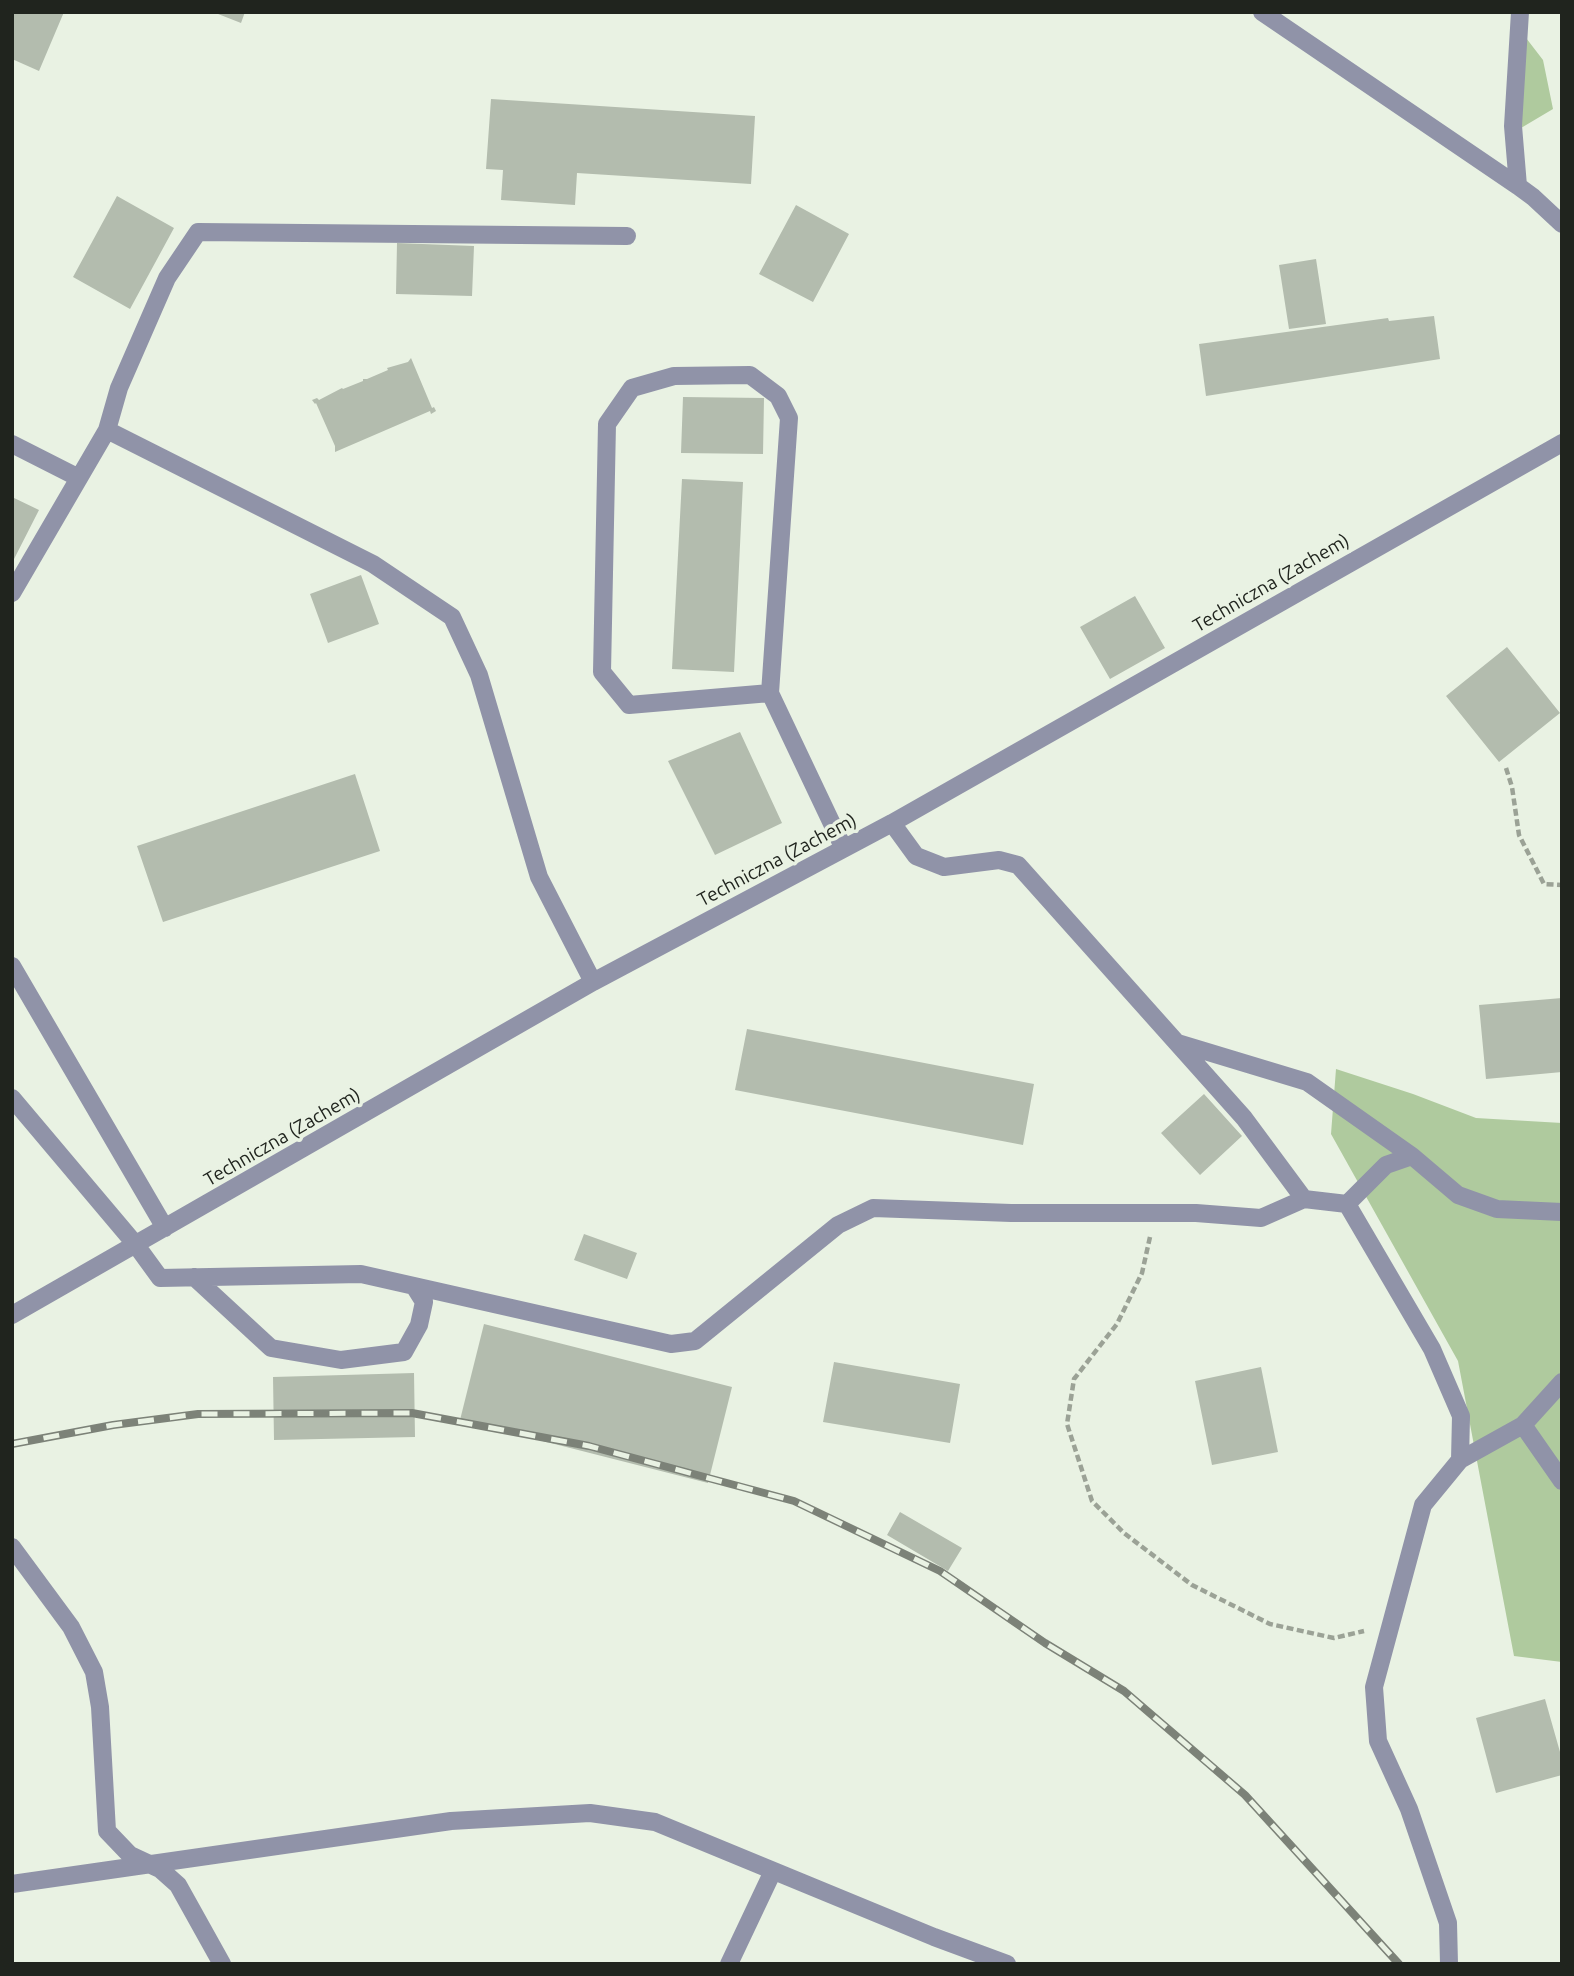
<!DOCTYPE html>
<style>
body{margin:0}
#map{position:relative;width:1574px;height:1976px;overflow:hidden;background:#e9f2e3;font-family:Ubuntu,sans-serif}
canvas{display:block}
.frame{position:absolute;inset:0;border:14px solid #20241e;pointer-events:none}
</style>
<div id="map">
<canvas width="1574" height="1976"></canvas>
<div class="frame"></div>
</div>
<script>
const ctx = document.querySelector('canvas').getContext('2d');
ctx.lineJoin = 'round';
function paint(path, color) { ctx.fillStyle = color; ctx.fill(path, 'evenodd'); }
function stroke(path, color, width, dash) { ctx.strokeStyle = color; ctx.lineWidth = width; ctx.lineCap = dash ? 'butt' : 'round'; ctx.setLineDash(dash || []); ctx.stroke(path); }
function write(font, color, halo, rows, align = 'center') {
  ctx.font = font + ' Ubuntu,sans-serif'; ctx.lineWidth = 7; ctx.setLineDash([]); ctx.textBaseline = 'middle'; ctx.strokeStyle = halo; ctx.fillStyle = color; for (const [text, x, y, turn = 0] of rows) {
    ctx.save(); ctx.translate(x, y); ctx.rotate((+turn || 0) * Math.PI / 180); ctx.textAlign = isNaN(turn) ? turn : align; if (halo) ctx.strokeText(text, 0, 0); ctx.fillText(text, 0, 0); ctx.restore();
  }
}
const green = new Path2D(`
 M1523,34l20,26 10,49 -32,19z
 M1336,1069l77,25 63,24 86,5v539l-48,-6 -56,-295 -127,-227z`);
const building = new Path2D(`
 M12,12h52l-25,59 -27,-12z
 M213,12h32l-4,11z
 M491,99l264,17 -4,68 -174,-11 -2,32 -74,-5 2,-30 -17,-1z
 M117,196l57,32 -44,81 -57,-32z
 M796,205l53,29 -36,68 -54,-28z
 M397,243l77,3 -2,50 -76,-2z
 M1316,259l10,65 -37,5 -10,-64z
 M1434,316l6,43 -234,37 -7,-52 189,-26 1,3z
 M411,358l21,50 2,-1 2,4 -5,3 -1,-3 -95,41v-6l-19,-43 -1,1 -3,-4 5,-2 2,2 23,-12 1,1 20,-8v-2h4l21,-9 -1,-2 21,-6z
 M683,397l81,1 -1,56 -82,-1z
 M682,479l61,3 -9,190 -62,-3z
 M12,497l27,13 -27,53z
 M361,575l18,49 -51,19 -18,-49z
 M1135,596l30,52 -55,31 -30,-52z
 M1507,647l53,66 -61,49 -53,-66z
 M740,732l42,91 -67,32 -47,-94z
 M355,774l25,77 -217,71 -26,-76z
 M1562,998v74l-76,7 -7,-74z
 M747,1029l287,55 -11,61 -288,-55z
 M1204,1094l38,42 -42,39 -39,-42z
 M584,1234l53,19 -10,26 -53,-19z
 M484,1324l248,63 -24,96 -248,-63z
 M834,1362l126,22 -10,59 -127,-21z
 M1261,1367l17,85 -66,13 -17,-84z
 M414,1373l1,64 -141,3 -1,-63z
 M900,1512l62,36 -14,23 -61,-36z
 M1545,1699l17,60v16l-66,18 -20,-75z`);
const path = new Path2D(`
 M1506,768l6,19 7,48 25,49 18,1
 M1150,1237l-8,36 -25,51 -43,55 -7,45 25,77 32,32 68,52 78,39 64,14 30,-7`);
const minor = new Path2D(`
 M1262,12l256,174 15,11 29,27
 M1518,186l-5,-60 7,-114
 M107,430l266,134 79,53 27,58 60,202 54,105
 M12,444l67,34
 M12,593l95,-163 12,-42 48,-110 31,-46 429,4
 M770,693l-141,12 -27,-33 5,-248 25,-36 42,-12 76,-1 28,21 11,22 -19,275 73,154
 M892,823l24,33 28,11 55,-7 19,5 226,253 60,81 43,5 85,145 29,67 -1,44
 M12,966l153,262
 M1178,1043l129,39 105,74
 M12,1098l124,147 24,33 201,-4 310,70 24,-3 143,-116 35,-17 138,5h185l65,5 43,-19
 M1347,1204l39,-39 26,-9 46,39 39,14 65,3
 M194,1277l77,71 70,12 63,-8 15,-27 5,-23 -10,-16
 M12,1315l581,-333 299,-159 670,-380
 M1562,1382l-39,43 39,56
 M12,1547l59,80 23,45 6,35 7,124 23,24 30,14 18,16 44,79
 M12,1884l439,-63 139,-8 65,9 279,115 73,27
 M729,1964l44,-93
 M1449,1964l-1,-41 -39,-114 -31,-68 -4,-54 49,-182 37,-45 63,-35`);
const rail = new Path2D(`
 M12,1444l101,-19 85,-11 214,-1 177,33 205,55 146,70 105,72 79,48 121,104 154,169`);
const streetNames = [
 ["Techniczna (Zachem)",1271,583,-30],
 ["Techniczna (Zachem)",777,860,-28],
 ["Techniczna (Zachem)",282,1137,-30]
];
paint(green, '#afca9e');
paint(building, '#b3bcae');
stroke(path, '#9ba296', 4.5, [7, 3.5]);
stroke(minor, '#9093a8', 18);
stroke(rail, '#7c8278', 8);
stroke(rail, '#e9f2e3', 5, [16]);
write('19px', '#20241e', '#e9f2e3', streetNames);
</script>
